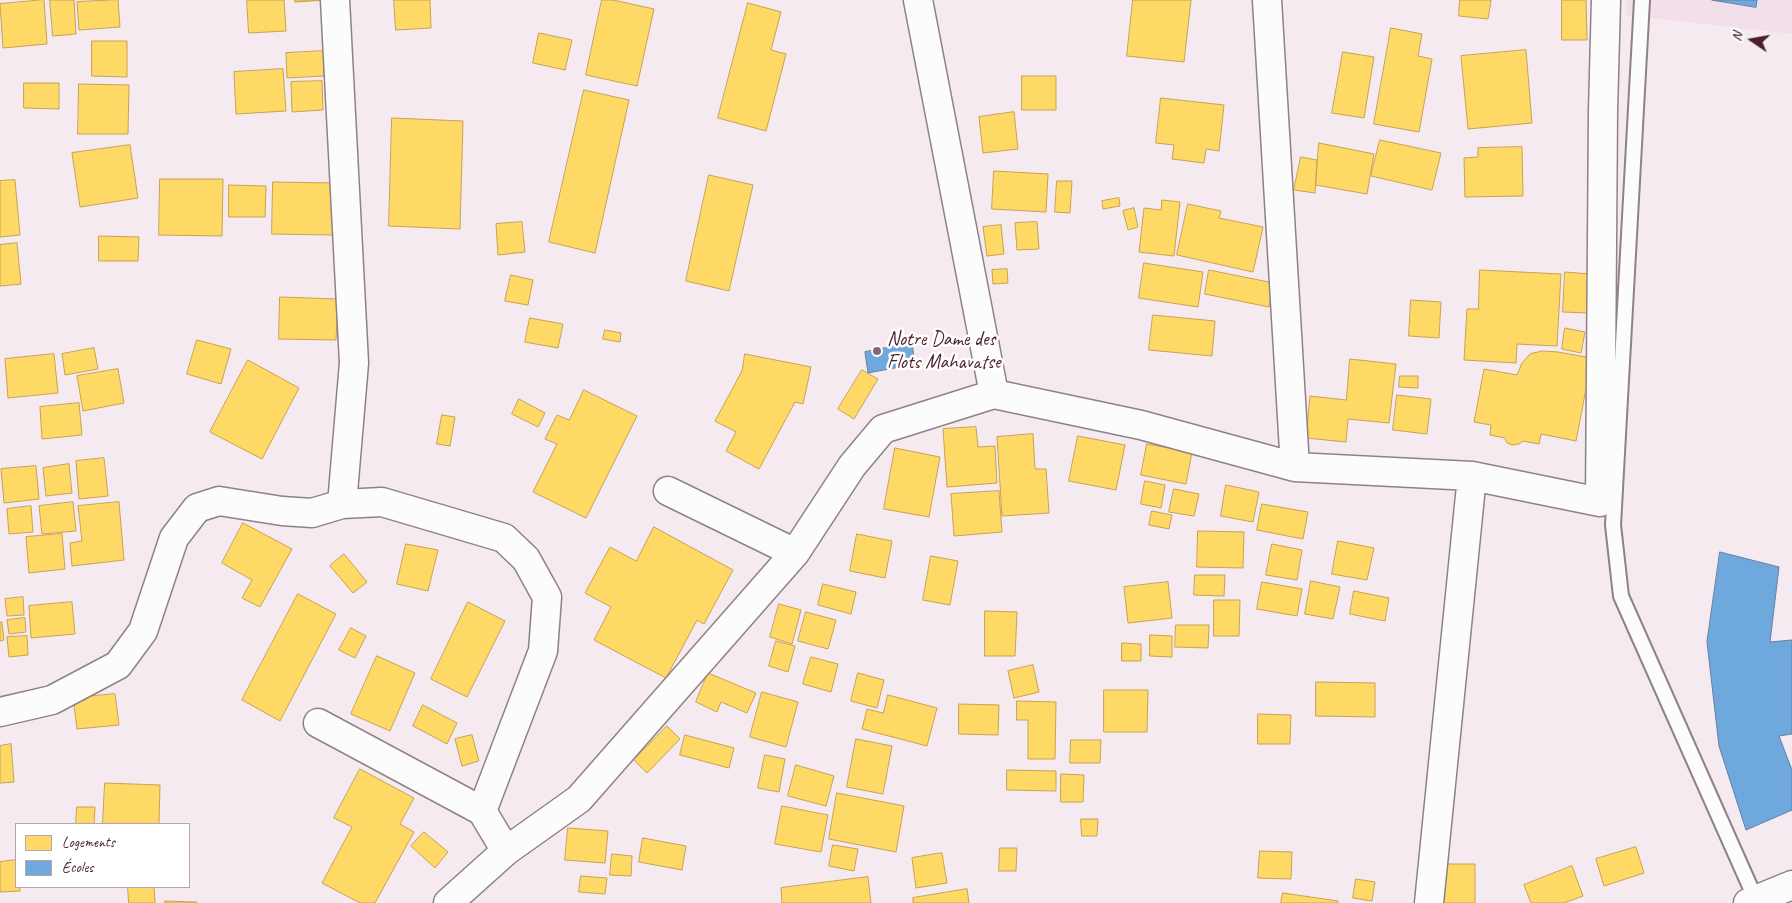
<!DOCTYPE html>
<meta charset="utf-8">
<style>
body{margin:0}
#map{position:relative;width:1792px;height:903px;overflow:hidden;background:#f4eaef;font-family:Caveat,sans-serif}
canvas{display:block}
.legend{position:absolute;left:15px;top:823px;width:175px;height:65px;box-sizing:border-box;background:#fff;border:1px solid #b7a5aa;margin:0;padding:6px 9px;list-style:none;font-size:15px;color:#4a1f2b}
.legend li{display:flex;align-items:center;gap:10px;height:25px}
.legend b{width:25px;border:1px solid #b7a5aa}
.north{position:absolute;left:1727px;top:15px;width:50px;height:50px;-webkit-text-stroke:4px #fff;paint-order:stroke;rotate:282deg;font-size:14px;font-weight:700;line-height:20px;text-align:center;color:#4a1f2b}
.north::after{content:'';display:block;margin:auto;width:18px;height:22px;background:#4a1f2b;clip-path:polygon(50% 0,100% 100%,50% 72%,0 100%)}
</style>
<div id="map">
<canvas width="1792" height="903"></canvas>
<ul class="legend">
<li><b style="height:14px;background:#ffd966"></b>Logements</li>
<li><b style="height:14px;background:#6fa8dc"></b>Écoles</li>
</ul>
<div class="north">N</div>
</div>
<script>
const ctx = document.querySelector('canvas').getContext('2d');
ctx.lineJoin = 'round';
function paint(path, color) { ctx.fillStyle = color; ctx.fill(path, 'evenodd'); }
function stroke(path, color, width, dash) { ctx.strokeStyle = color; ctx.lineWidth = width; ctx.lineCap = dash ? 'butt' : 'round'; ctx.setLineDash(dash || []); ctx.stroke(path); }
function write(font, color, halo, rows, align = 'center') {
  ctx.font = font + ' Caveat,sans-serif'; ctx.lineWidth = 5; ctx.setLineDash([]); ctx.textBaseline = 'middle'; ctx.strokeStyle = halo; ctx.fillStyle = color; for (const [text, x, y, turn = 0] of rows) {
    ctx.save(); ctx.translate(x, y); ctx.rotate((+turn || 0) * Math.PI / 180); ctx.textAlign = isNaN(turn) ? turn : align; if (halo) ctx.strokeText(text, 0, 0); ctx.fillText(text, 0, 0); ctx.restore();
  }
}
const built = new Path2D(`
 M1626,0h166v34l-166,-19z`);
const homes = new Path2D(`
 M44,0l3,44 -44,4 -3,-44z
 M50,0h24l2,34 -23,2z
 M118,0l2,27 -41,3 -2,-28z
 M247,0h37l2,31 -37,2z
 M295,0h32l-32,2z
 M394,0h36l1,28 -35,2z
 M602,0h11l41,9 -17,77 -51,-11z
 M1133,0h58l-7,62 -57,-6z
 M1460,0h31l-3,19 -29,-3z
 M1562,0h24l1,40h-25z
 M748,3l33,9 -10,38 15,4 -20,77 -48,-13z
 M1391,28l31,6 -4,22 14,3 -13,73 -45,-8z
 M539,33l33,7 -7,30 -32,-7z
 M92,41h35v36l-35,-1z
 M1526,50l6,73 -64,6 -7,-73z
 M324,51v25l-37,2 -1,-25z
 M1343,52l31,5 -10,61 -32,-5z
 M283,69l3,42 -50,3 -2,-42z
 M1022,76h34v34h-34z
 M322,81l1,29 -31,2 -1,-30z
 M24,83h35v26l-35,-1z
 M79,84l50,1 -1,49h-50z
 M584,90l45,10 -34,153 -46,-11z
 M1161,98l63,7 -5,46 -13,-2 -2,14 -32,-4 2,-14 -18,-2z
 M1014,112l4,37 -35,4 -4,-36z
 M392,118l71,3 -3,108 -71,-3z
 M1380,140l61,13 -9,37 -61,-14z
 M1319,143l55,11 -7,40 -51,-9z
 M130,145l8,53 -58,9 -8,-54z
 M1522,147l1,49 -58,1 -1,-39 14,-1v-9z
 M1301,157l16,3 -2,33 -21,-3z
 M994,171l54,3 -2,38 -54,-3z
 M709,175l44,10 -24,106 -43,-10z
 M160,179h63l-1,57 -63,-1z
 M15,180l5,55 -20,2v-56z
 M1057,181h15l-2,32 -15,-1z
 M273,182l61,1 -1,52 -61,-1z
 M229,185l37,1 -1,31h-36z
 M1119,198l1,8 -17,3 -1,-8z
 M1162,200l18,2 -6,54 -35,-4 5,-44 17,2z
 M1188,204l33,7 -2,7 44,9 -10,45 -76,-17z
 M1134,208l4,19 -10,3 -5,-19z
 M522,222l3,30 -27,3 -2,-31z
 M1037,222l2,27 -22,1 -2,-27z
 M1001,225l3,29 -17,2 -4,-29z
 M99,236l40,1 -1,24h-39z
 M17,243l4,41 -21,2v-41z
 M1144,263l59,9 -5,35 -59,-9z
 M1007,269l1,14 -15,1 -1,-14z
 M1209,270l65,13 -5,24 -64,-13z
 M1480,270l81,4 -4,72 -40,-2 -1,19 -52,-3 3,-51h11z
 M1565,272l25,2 -2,39 -25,-1z
 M511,275l22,5 -5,25 -23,-4z
 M280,297l58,2 -2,41 -57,-1z
 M1411,300l30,2 -2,36 -30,-2z
 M1153,315l62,6 -3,35 -63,-6z
 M530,318l33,6 -5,24 -33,-6z
 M1565,328l20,4 -4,21 -19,-4z
 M605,330l16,3 -1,9 -17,-3z
 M197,340l34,9 -10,35 -34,-10z
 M94,348l4,21 -33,6 -3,-21z
 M1543,351l15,1 34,6 -16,83 -35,-7 -2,10 -16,-3 -4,3 -7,1 -5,-2 -2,-5 -15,-3 1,-10 -17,-3 10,-53 33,6 5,-12 8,-9z
 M54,354l4,39 -50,5 -3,-39z
 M745,354l66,13 -8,37 -8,-2 -36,67 -33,-18 10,-19 -21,-11 27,-50z
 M1350,359l46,5 -7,59 -41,-4 -2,23 -40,-4 4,-42 36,4z
 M248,360l51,28 -37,71 -52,-27z
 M118,369l6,34 -41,8 -6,-35z
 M862,370l16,9 -24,40 -16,-10z
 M1400,376h18v12l-19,-1z
 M584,390l53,26 -51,102 -53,-26 24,-48 -12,-5 12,-24 12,5z
 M1397,395l34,4 -4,35 -34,-4z
 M519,399l26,14 -7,14 -26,-13z
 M79,403l3,32 -40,4 -2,-32z
 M442,415l13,2 -5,29 -13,-2z
 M976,427l2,20 17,-1 2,37 -50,4 -4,-58z
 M1033,434l2,35h11l3,44 -47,3 -5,-79z
 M1078,436l47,9 -9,45 -47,-9z
 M1147,444l45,8 -6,32 -45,-9z
 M895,448l45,9 -11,60 -45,-8z
 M104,458l4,38 -29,3 -3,-38z
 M69,464l3,29 -26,3 -3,-28z
 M36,466l3,33 -35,4 -3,-34z
 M1145,481l20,4 -4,23 -20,-4z
 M1226,485l33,7 -6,30 -32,-6z
 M1174,489l25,5 -5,22 -25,-4z
 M999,491l3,41 -48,4 -3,-42z
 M73,502l3,29 -34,3 -3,-28z
 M119,502l5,58 -52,6 -2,-23 12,-2 -4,-35z
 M1262,504l46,8 -5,27 -46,-9z
 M31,506l2,26 -24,2 -2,-25z
 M1152,511l20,4 -3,14 -20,-4z
 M243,523l49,26 -32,58 -18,-9 10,-18 -30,-17z
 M654,527l79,43 -29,54 -7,-4 -31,58 -72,-38 17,-33 -26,-14 25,-46 26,14z
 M1198,531l46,1 -1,36 -46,-1z
 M62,534l3,35 -36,4 -3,-36z
 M857,534l35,7 -7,37 -35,-7z
 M1338,541l36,7 -7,32 -35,-6z
 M406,544l32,6 -10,41 -31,-7z
 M1272,544l30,6 -5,30 -31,-5z
 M344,554l23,28 -14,11 -23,-27z
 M931,556l27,5 -8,44 -27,-5z
 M1195,575h30l-1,21 -30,-1z
 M1311,581l29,6 -7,32 -28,-5z
 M1168,582l4,36 -44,5 -4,-36z
 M1262,582l40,7 -5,27 -40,-7z
 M823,584l33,8 -5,22 -33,-9z
 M1354,591l35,7 -4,23 -35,-7z
 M298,594l38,20 -56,107 -38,-21z
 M23,597l1,18 -17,1 -2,-17z
 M1214,600h26l-1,36h-25z
 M72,602l3,32 -44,4 -2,-32z
 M468,602l37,19 -38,76 -36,-18z
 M779,604l22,6 -9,34 -22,-7z
 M985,611l32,1 -2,44h-30z
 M806,612l30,8 -8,29 -30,-8z
 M25,618l1,14 -17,2 -2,-14z
 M2,622l2,18 -4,1v-18z
 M1176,625h33l-1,23 -33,-1z
 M351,628l15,8 -11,22 -16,-8z
 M1150,635l22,1v21l-22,-1z
 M27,636l1,19 -19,2 -2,-20z
 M776,641l19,5 -7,26 -19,-6z
 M1122,643l19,1v17h-19z
 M377,656l38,17 -25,58 -39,-17z
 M811,657l27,7 -7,28 -28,-8z
 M1033,665l6,27 -25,6 -6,-27z
 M708,673l48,20 -9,20 -26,-11 -4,10 -21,-10z
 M858,673l26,7 -7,28 -26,-7z
 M1316,682l59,1v34l-59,-1z
 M1104,690h44l-1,42h-43z
 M762,692l36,10 -12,45 -36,-10z
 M115,694l4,31 -42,4 -4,-31z
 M888,695l49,13 -10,38 -65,-17 5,-20 16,4z
 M1017,701l39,1 -1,57h-27v-39h-11z
 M959,704l40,1 -1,30 -39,-1z
 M423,705l34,18 -10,21 -34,-18z
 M1258,714l33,1 -1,29h-32z
 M667,726l13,13 -33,34 -13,-13z
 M472,735l7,26 -17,5 -7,-27z
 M685,735l49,13 -5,20 -49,-13z
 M856,739l36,7 -9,48 -36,-7z
 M1071,740h30l-1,23h-30z
 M11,744l3,38 -14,1v-37z
 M765,755l20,4 -6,33 -21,-4z
 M796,765l38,11 -8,30 -38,-10z
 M360,769l54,29 -14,26 14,8 -39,71h-15l-38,-20 30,-56 -18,-9z
 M1007,770l49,1v20l-49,-1z
 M1061,774l23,1 -1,27h-22z
 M105,783l55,2 -1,39h-56z
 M837,793l67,13 -8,46 -67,-13z
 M782,806l46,9 -7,37 -46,-8z
 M77,807h18l-1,17h-18z
 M1081,819h17l-1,17h-15z
 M568,828l40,3 -3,32 -40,-3z
 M424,832l24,20 -13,16 -24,-22z
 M643,838l43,8 -4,24 -43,-8z
 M833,845l25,4 -4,22 -25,-5z
 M1636,847l8,26 -40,13 -8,-27z
 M1000,848h17l-1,23h-17z
 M1260,851l32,1 -1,27 -33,-1z
 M942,853l5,30 -31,5 -4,-30z
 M612,854l20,2 -1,20 -21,-1z
 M16,860v27h4v4l-20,1v-30z
 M1443,864h32v39h-31z
 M1572,866l11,30 -19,7h-33l-7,-18z
 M581,876l26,2 -2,16 -26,-2z
 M868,877l3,26h-89l-1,-15z
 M1356,879l19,3 -3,19 -19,-3z
 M128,887h26l1,16h-26z
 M967,889l2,14h-56v-5z
 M1283,893l55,8v2h-57z
 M165,901l32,1v1h-32z`);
const schools = new Path2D(`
 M1712,0h45l-1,7z
 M912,343l3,21 -47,9 -3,-21z
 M1720,552l59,15 -9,75 22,-2v94l-13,2 13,34v40l-46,20 -27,-84 -12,-104z`);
const service = new Path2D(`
 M1642,0l-29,525 8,71 135,304`);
const minor = new Path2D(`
 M335,0l19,363 -12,141
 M918,0l76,394
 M1267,0l28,467
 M668,491l127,62
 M0,712l52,-12 66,-35 25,-34 31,-93 23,-30 22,-7 63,10 30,2 30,-9 40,-2 122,36 22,21 21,38 -4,54 -61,160
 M318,723l164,88 24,40
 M448,903l58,-52 73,-52 216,-246 57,-87 31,-37 111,-35 147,31 154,42 177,9 128,26 3,-391 3,-111
 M1429,903l43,-427`);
const tertiary = new Path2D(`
 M1748,903l44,-18`);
const markers = [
 [877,351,5,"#866670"]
];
const poiNames = [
 ["Notre Dame des",887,340],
 ["Flots Mahavatse",887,363]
];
paint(built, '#f2dfea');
paint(homes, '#ffd966');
stroke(homes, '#c9a154', 1);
paint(schools, '#6fa8dc');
stroke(schools, '#647fa7', 1);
stroke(service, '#8f8286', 18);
stroke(minor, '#8f8286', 31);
stroke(tertiary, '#8f8286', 31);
stroke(service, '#fdfcfd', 14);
stroke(minor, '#fdfcfd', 28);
stroke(tertiary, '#fdfcfd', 28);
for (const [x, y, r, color] of markers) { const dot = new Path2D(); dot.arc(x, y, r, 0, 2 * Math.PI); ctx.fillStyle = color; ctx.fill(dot); stroke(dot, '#fff', 2); }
write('20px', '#4a1f2b', '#fff', poiNames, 'left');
</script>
